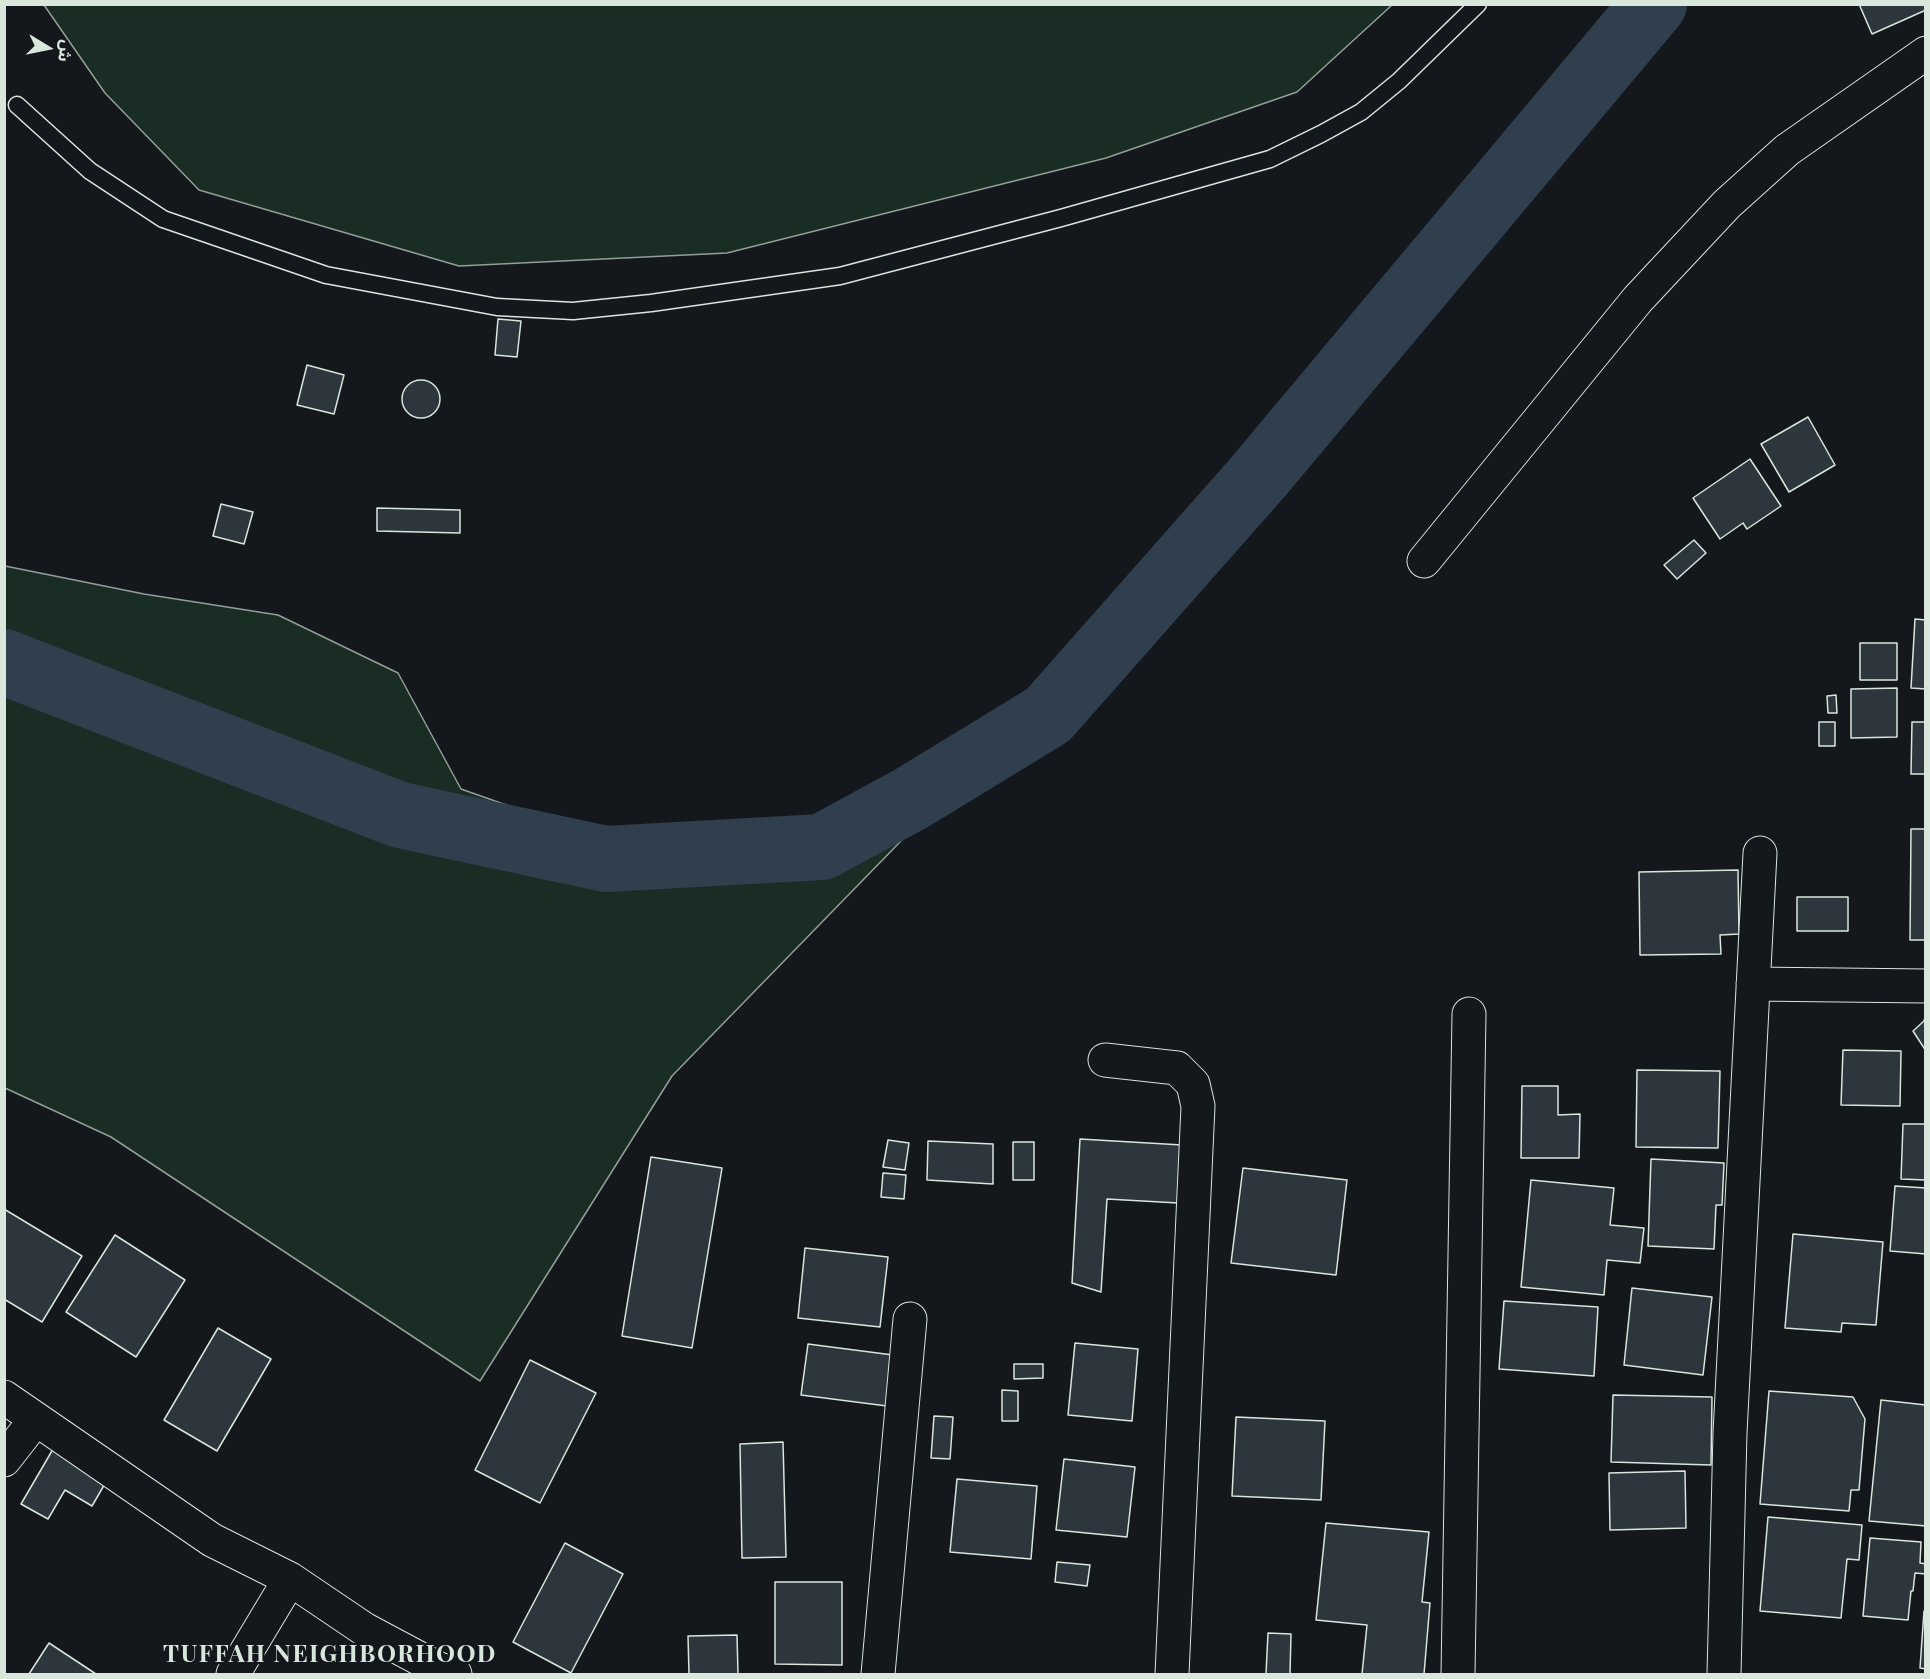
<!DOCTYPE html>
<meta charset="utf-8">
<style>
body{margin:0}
#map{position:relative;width:1930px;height:1679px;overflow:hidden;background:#14181c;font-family:"Playfair Display","Noto Sans Arabic",serif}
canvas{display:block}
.frame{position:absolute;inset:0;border:6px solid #d8e6dc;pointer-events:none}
.north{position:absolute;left:18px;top:18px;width:60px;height:60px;-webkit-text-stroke:4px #14181c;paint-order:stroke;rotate:100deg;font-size:16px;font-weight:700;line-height:24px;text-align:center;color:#d8e6dc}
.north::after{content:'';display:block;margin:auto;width:21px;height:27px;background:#d8e6dc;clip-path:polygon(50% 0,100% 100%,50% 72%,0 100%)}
</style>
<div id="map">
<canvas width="1930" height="1679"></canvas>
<div class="frame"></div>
<div class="north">ش</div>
</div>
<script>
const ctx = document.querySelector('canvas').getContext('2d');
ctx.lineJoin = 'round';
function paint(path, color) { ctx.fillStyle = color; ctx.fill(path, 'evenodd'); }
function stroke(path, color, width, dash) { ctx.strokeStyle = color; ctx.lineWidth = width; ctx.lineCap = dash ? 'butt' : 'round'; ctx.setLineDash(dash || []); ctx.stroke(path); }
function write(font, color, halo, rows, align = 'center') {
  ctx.font = font + ' "Playfair Display",serif'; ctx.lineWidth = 4.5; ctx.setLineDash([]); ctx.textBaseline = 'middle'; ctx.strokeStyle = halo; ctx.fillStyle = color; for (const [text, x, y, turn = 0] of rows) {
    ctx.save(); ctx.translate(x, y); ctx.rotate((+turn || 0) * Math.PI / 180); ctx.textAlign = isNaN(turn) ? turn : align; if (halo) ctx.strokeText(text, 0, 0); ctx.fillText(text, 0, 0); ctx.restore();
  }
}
const green = new Path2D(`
 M44,5h1348l-95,87 -191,66 -379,95 -268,13 -260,-76 -94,-97z
 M5,566l139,28 134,21 120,58 63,116 122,43 129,7 226,-36 -266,273 -192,305 -369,-244 -106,-49z`);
const river = new Path2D(`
 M4,662l396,153 206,44 216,-12 90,-49 136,-83 210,-238 396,-473`);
const building = new Path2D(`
 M1859,4h67v6l-54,24z
 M498,319l23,2 -4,36 -22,-2z
 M307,365l37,10 -10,39 -37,-9z
 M402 399a19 19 0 1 1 38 0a19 19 0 1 1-38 0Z
 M1808,417l27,48 -46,27 -28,-48z
 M1750,459l31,47 -34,23 -4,-6 -23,16 -27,-41z
 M221,504l32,8 -9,32 -31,-8z
 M377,508l83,2v23l-83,-2z
 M1694,540l12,13 -29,26 -13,-14z
 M1915,619l11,1v69l-15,-1z
 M1860,643h37v37h-37z
 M1897,688v49l-46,1v-49z
 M1836,695l1,18h-9l-1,-17z
 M1819,722h16v24h-16z
 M1912,722h14v52h-15z
 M1911,829h15v111h-16z
 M1738,870l1,64 -19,1 1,19 -81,1 -1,-83z
 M1797,897h51v34h-51z
 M1926,1014v37l-13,-20 11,-10z
 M1843,1050l58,1 -1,55 -59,-1z
 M1637,1070l83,1 -2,77 -82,-1z
 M1522,1086h36v29l22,-1 -1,44h-58z
 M1903,1124h23v56l-25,-1z
 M1080,1139l102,6 -4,58 -71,-4 -6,93 -29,-9z
 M888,1140l21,3 -4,27 -22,-3z
 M928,1141l65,3v40l-66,-4z
 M1013,1142h21v38h-21z
 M651,1157l71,11 -30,180 -70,-12z
 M1651,1159l73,4 -2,42h-6l-2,44 -66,-3z
 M1243,1168l104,12 -11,95 -105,-12z
 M883,1173l23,2 -2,24 -23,-2z
 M1531,1180l83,8 -4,37 34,3 -4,35 -33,-3 -3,35 -83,-8z
 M1895,1186l31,2v66l-36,-3z
 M4,1209l78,47 -40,66 -38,-23z
 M1793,1234l90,8 -7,83 -34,-2 -1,9 -56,-4z
 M115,1235l70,45 -49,77 -70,-45z
 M805,1248l83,9 -8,70 -82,-9z
 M1632,1288l80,9 -9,78 -79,-10z
 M1504,1301l94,6 -4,69 -95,-7z
 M218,1328l53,31 -54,92 -53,-31z
 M1075,1343l63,6 -6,72 -64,-6z
 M808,1344l85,11 -6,51 -86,-11z
 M530,1360l66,33 -56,110 -65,-33z
 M1014,1364h29v14l-29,1z
 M1002,1390l16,1v30h-16z
 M1769,1391l84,6 12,22 -6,71h-8l-2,21 -89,-7z
 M1613,1395l99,2 -1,68 -100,-3z
 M1881,1400l45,5v121l-57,-5z
 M934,1416l19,1 -3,42 -19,-1z
 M1236,1417l89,4 -4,79 -89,-4z
 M783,1442l3,115 -44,1 -2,-114z
 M56,1444l54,31 -18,31 -27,-16 -17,29 -27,-15z
 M1064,1459l71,8 -8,70 -71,-7z
 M1685,1471l1,57 -76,2 -1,-57z
 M957,1479l80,7 -6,73 -81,-7z
 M1768,1517l94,8 -3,35 -12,-1 -6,59 -81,-7z
 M1326,1523l103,9 -7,70 8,1 -6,71h-62l5,-49 -51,-5z
 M1870,1538l51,4 -1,21 6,1v10l-11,-1 -2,18h-2l-3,29 -45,-4z
 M565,1543l58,31 -52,99 -58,-31z
 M1057,1562l33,3 -3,21 -32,-4z
 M775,1582h67v83l-67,-1z
 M1924,1611h2v58l-6,-1z
 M1268,1633l23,1 -1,40h-24z
 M737,1635l1,39h-49l-1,-38z
 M49,1643l47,31h-67z`);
const service = new Path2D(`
 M17,105l73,66 73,48 163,56 171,32 76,4 78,-8 189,-27 221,-58 209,-59 51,-25 40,-22 38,-31 79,-77`);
const minor = new Path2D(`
 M1424,561l214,-262 89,-95 60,-54 139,-97
 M1753,984l173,2
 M1105,1060l72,8 16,16 5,22 -26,568
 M4,1397l208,143 78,39 74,50 75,40 16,5
 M4,1460l32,-41
 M233,1674l57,-95
 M878,1674l32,-355
 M1458,1674l11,-660
 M1724,1674l6,-241 30,-580`);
const districtNames = [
 ["TUFFAH NEIGHBORHOOD",330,1655]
];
paint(green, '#1a2d24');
stroke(green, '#939e99', 1.5);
stroke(river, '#2f3f4d', 66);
paint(building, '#2c363c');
stroke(building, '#d8e6dc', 1.5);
stroke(service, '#d8e6dc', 19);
stroke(minor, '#d8e6dc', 35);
stroke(service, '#14181c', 16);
stroke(minor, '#14181c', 33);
ctx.letterSpacing = '1.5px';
write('bold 24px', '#d8e6dc', '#14181c', districtNames);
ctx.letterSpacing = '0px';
</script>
